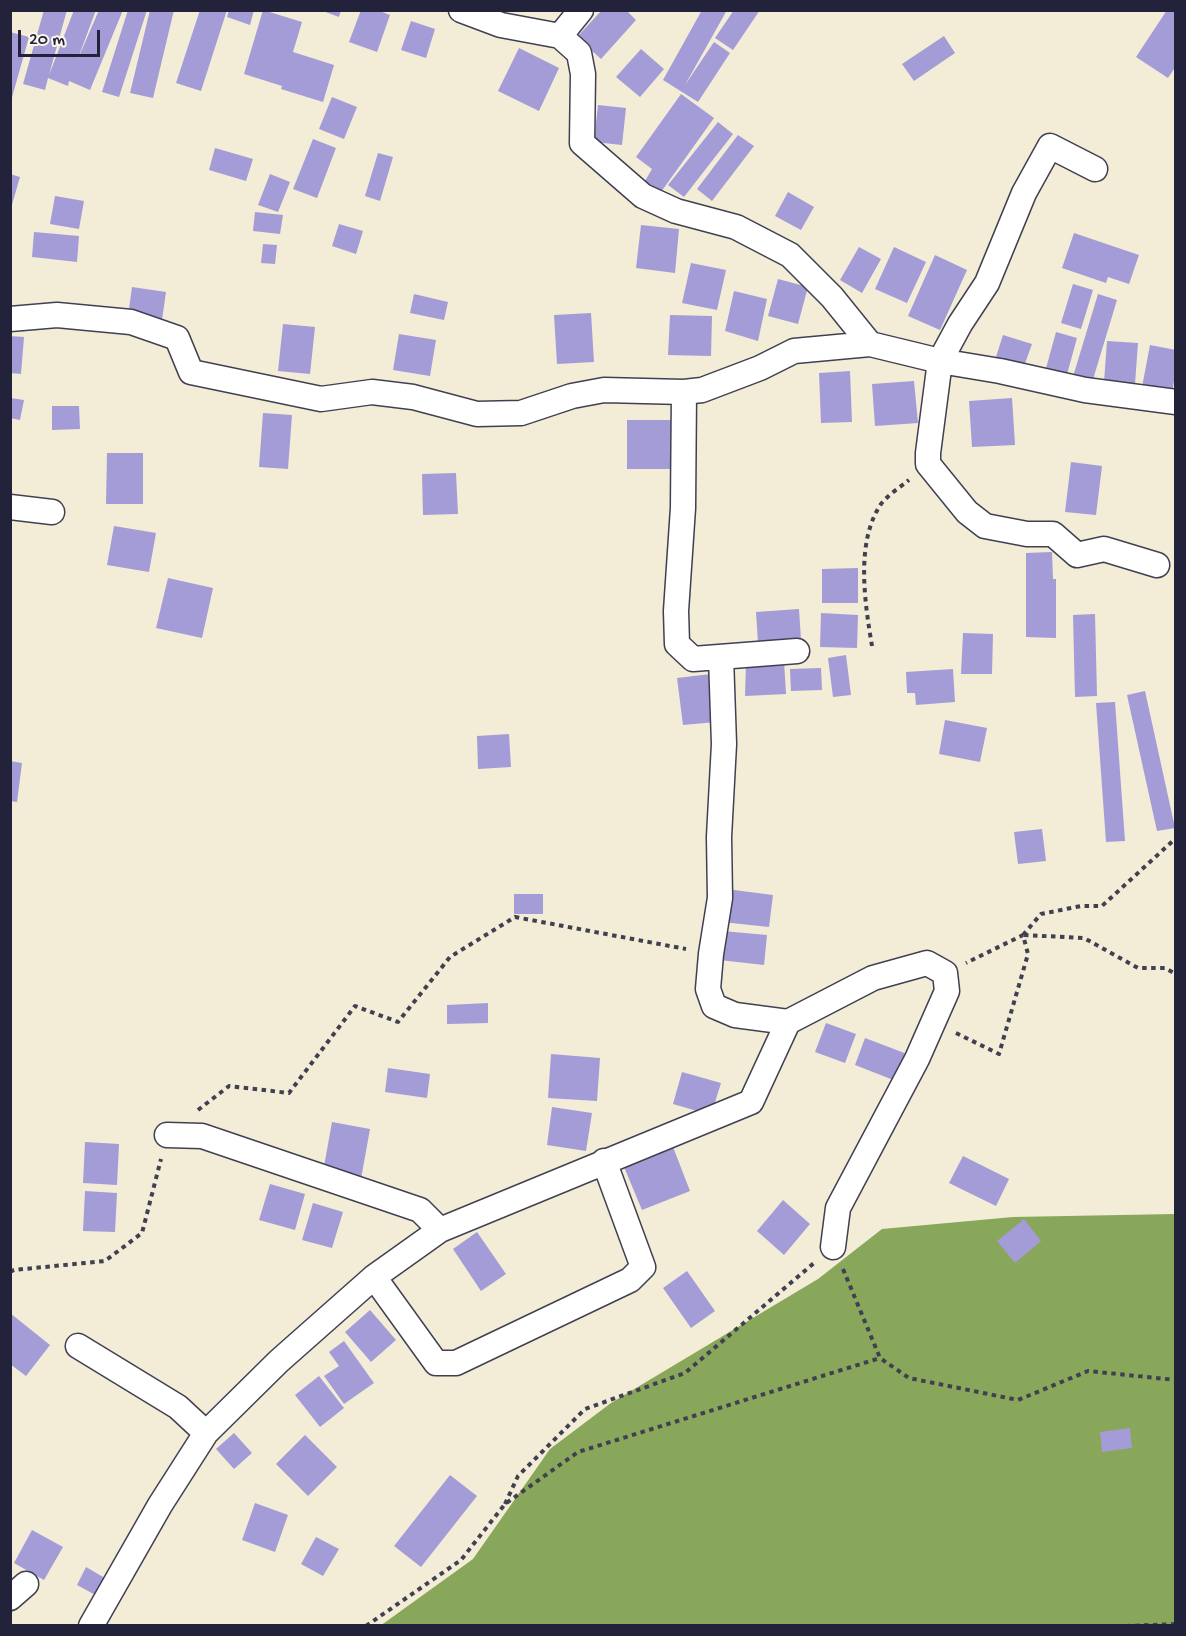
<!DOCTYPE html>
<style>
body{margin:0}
#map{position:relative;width:1186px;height:1636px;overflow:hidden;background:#f3ecd6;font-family:"Gochi Hand",sans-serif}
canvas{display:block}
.frame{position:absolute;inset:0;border:12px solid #22223b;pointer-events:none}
.scale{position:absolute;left:18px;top:30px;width:82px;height:27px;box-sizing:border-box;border:3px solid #22223b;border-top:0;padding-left:8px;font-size:18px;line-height:21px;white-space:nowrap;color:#22223b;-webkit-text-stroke:4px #fbf7ec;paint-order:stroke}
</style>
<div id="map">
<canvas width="1186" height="1636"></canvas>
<div class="frame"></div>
<div class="scale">20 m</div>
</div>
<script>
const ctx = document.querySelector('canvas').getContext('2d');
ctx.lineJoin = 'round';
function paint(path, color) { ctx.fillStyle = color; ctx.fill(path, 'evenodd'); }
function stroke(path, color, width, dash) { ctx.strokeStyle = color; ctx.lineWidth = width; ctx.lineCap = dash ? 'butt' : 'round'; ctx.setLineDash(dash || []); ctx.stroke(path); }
const forest = new Path2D(`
 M1175,1214v411l-795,1 93,-67 77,-110 61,-46 207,-124 64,-50 131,-12z`);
const building = new Path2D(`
 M44,10h23l-18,65 25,-65h22l-19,51 22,-51h24l-33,80 -21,-9 -1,5 -20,-8 -3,12 -22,-6z
 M128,10h19l-28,87 -17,-5z
 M150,10h24l-21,88 -23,-5z
 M200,10h27l-26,81 -25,-8z
 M229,10h25l-4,15 -23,-8z
 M263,10l39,12 -9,30 41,13 -11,37 -42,-13 1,-3 -38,-12z
 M320,10h21l-2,7z
 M361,10h16l13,5 -13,37 -28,-10z
 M602,10h24l10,10 -35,39 -24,-22z
 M702,10h25l-42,75 29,-43 16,11 -32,49 -35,-22z
 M734,10h26l-27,40 -18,-12z
 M1167,10h9v56l-8,12 -32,-21z
 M411,21l24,8 -9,29 -25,-8z
 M10,32l19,5 -18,64h-1z
 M944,36l11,17 -41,28 -12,-17z
 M519,48l40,20 -20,43 -41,-20z
 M641,49l23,20 -24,28 -24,-20z
 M681,94l33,24 -53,74 -16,-11 7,-12 -16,-12z
 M332,97l25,10 -13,32 -25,-10z
 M598,105l28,3 -4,37 -28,-3z
 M718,122l15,12 -49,63 -16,-12z
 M738,135l16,11 -42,55 -15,-12z
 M313,139l23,9 -19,50 -24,-9z
 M215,148l38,11 -7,22 -37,-11z
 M378,153l15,4 -13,44 -15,-5z
 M10,174l10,3 -9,31h-1z
 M270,174l20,8 -12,30 -20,-7z
 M788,192l26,15 -13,23 -26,-14z
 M55,196l29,5 -5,28 -29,-5z
 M255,212l28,3 -3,19 -27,-3z
 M339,224l24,7 -7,23 -24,-8z
 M641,225l38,4 -4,44 -39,-5z
 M34,232l45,4 -2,26 -45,-5z
 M1074,233l65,22 -10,29 -21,-7 -2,6 -44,-15z
 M263,244l14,1 -2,19 -14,-1z
 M859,247l22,12 -19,34 -22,-13z
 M894,247l32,15 -19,41 -32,-14z
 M935,255l32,15 -27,60 -32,-14z
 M691,263l35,7 -9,40 -35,-7z
 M778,279l30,8 -10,37 -30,-8z
 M1073,284l20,6 -12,39 -20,-6z
 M132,287l34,5 -4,28 -34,-4z
 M734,291l33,8 -9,42 -33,-10z
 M414,294l34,8 -4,18 -34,-7z
 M1098,294l19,6 -26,86 -19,-6z
 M591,313l3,49 -37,2 -3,-49z
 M670,315l42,1 -1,40 -43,-1z
 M283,324l32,3 -5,47 -32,-3z
 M1056,332l21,6 -11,40 -21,-6z
 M399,334l37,6 -6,36 -37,-6z
 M1003,335l29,9 -9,25 -28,-9z
 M10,336l14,1 -3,37 -11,-1z
 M1107,341l31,2 -3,41 -31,-2z
 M1150,345l26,5v21l-4,21 -30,-5z
 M850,371l2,51 -31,1 -2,-50z
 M914,381l4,42 -43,3 -3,-42z
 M10,398l14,2 -4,20 -10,-2z
 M1012,398l3,47 -43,2 -3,-46z
 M52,406h27l1,23 -28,1z
 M263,413l29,2 -4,54 -29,-2z
 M627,420h47v49h-47z
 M107,453h36v51h-37z
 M1071,462l31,4 -6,49 -31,-3z
 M456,473l2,41 -35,1 -1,-41z
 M114,526l42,7 -7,39 -42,-7z
 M1052,552l1,27h3v59l-30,-1v-84z
 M858,568v35h-36v-34z
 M168,578l45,10 -11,50 -46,-10z
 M799,609l2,31 -43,3 -2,-31z
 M821,613l37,2 -1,33 -37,-1z
 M1095,614l2,82 -22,1 -2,-82z
 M963,633l30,1 -1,40h-31z
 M846,655l5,40 -18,2 -5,-39z
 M784,661l2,33 -41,2 1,-33z
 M821,668l1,22 -31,1 -1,-22z
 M953,669l2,33 -39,3 -1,-12h-8l-1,-21z
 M711,674l5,48 -33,3 -6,-47z
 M1145,691l30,137 -18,3 -30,-136z
 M1115,702l10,139 -19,1 -10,-139z
 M945,720l42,8 -7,34 -41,-8z
 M509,734l2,33 -33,2 -1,-33z
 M10,761l12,2 -5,39 -7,-1z
 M1042,829l4,32 -28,3 -4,-32z
 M726,889l47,6 -4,32 -47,-5z
 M514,894h29v20h-29z
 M722,931l45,4 -3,30 -45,-5z
 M488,1003v20l-41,1v-19z
 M826,1023l30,11 -11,29 -30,-11z
 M865,1038l42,16 -11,27 -41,-16z
 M551,1054l49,4 -3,43 -49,-3z
 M388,1068l42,6 -3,24 -42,-6z
 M682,1072l39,11 -10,32 -38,-11z
 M552,1107l40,6 -6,38 -39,-6z
 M332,1122l38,7 -9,50 -38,-7z
 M85,1142l34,2 -2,41 -34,-2z
 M673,1147l17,44 -48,19 -18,-43z
 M963,1156l46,23 -13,27 -47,-23z
 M270,1184l35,10 -10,36 -36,-10z
 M85,1191l32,2 -2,39 -32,-1z
 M783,1200l27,24 -26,31 -27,-24z
 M313,1203l30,9 -11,36 -30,-8z
 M1024,1219l17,22 -26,22 -18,-22z
 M477,1232l29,42 -25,17 -28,-42z
 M687,1271l28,40 -24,17 -28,-40z
 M370,1310l26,30 -25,22 -26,-30z
 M10,1313l40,32 -24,31 -16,-12z
 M344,1341l30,42 -30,21 -20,-28 15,-10 -10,-14z
 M319,1376l25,32 -24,19 -25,-32z
 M1130,1428l2,20 -30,4 -2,-20z
 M234,1433l18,20 -18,16 -18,-20z
 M305,1435l32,32 -29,29 -32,-32z
 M450,1475l27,21 -56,71 -27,-21z
 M255,1503l33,12 -13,37 -33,-12z
 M32,1530l31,17 -19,33 -30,-17z
 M316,1537l23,12 -16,27 -22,-12z
 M86,1567l24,14 -9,17 -24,-13z`);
const path = new Path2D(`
 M872,646c-7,-42 -17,-104 9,-142 7,-9 19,-17 28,-24
 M1023,935l18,-21 40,-8h21l74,-68
 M1024,935l60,3 54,30h27l11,6
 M956,1033l43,21 29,-100 -5,-19 -57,28
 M198,1110l31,-24 60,7 66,-87 43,16 52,-65 65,-40 171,32
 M843,1269l37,89 29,20 109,22 70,-29 88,9
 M10,1272l4,-2 91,-9 37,-28 19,-74
 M505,1504l13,-28 67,-67 100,-36 129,-110
 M366,1626l95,-66 44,-56 73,-52 302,-94
 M1126,1626l50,-2`);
const minor = new Path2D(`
 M461,10l40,15 59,11 19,17 4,21 -1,69 61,53 33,15 60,16 54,28 42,42 38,47 70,17 60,10 85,19 91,12
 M560,36l21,-26
 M1095,169l-45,-23 -26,47 -37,90 -27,41 -20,37 -12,92v11l39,48 18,14 42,8h26l24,21 27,-6 53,16
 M10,319l47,-4 74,7 46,16 14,34 130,27 51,-7 41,5 64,17 44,-1 51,-17 32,-6 80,2 18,-2 58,-22 34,-17 76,-7
 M684,392l-1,116 -7,103 1,33 16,15 104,-8
 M10,507l42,5
 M788,1022l85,-44 54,-15 18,10 2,18 -30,68 -79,149 -5,39
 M167,1135l35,1 218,74 20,20
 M374,1277l62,86h20l174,-83 13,-13 -39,-106
 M78,1346l100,61 28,26
 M10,1598l16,-14
 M91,1626l69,-121 46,-72 73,-72 95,-84 66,-47 311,-128 37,-80 -53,-7 -21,-9 -6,-17 3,-35 9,-56 -1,-61 5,-93 -3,-87`);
paint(forest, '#88a75a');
paint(building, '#a49cd7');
stroke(minor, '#414052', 27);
stroke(path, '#414052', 4, [4.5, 4.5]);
stroke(minor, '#fff', 24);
</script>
